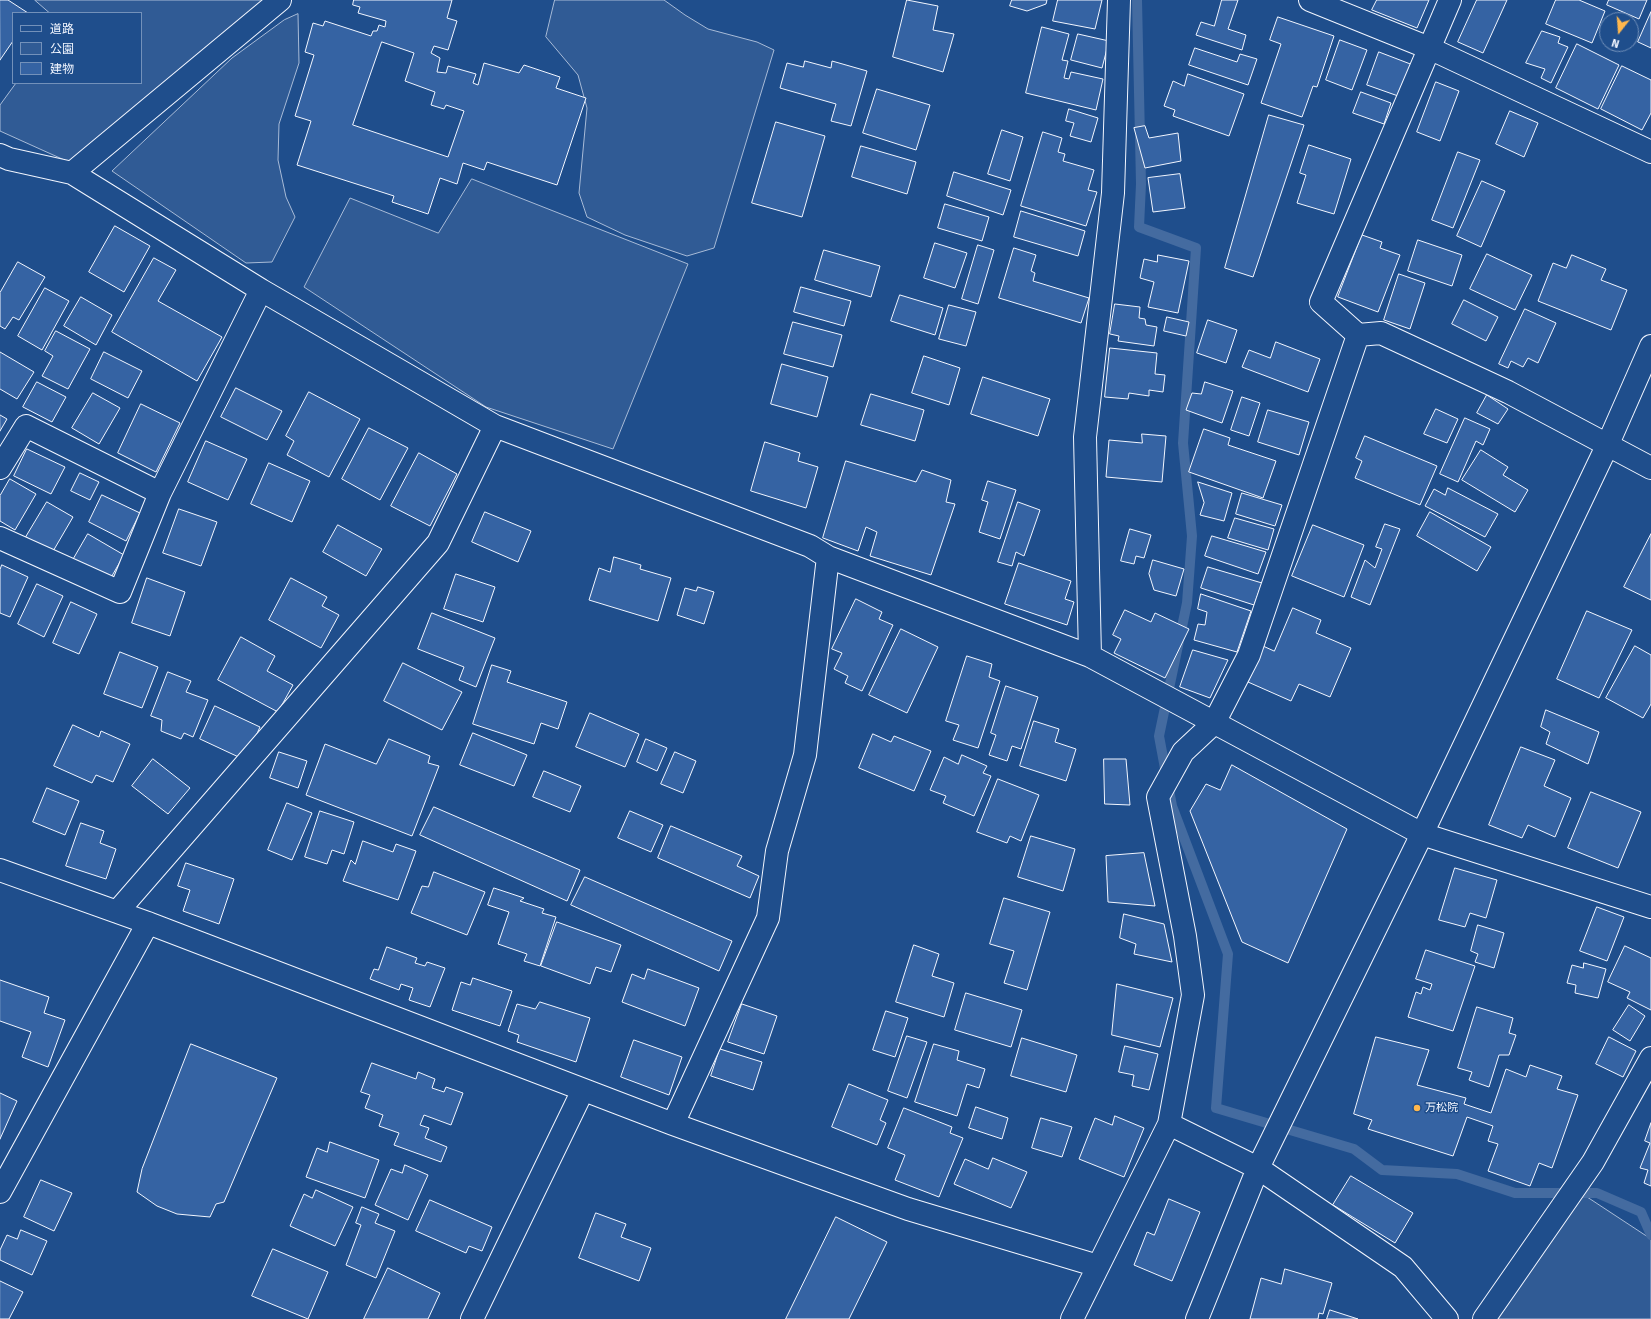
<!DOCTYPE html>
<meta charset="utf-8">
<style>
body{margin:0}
#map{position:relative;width:1651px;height:1319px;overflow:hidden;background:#1f4e8c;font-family:Signika,"Noto Sans JP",sans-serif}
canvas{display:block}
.legend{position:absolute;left:12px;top:12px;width:130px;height:72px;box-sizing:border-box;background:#1f4e8c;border:1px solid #7391ba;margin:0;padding:5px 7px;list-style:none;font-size:12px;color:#f2f6ff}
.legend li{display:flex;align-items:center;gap:8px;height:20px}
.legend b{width:20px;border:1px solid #7391ba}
.north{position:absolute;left:1599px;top:12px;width:40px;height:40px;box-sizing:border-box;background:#1f4e8c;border:1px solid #7391ba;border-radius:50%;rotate:197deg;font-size:11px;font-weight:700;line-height:16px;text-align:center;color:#f2f6ff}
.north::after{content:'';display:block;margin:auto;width:14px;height:18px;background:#ffb74d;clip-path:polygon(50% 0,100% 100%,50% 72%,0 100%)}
</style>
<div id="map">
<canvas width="1651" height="1319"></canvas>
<ul class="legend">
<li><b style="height:5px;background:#1f4e8c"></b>道路</li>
<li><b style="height:11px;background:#305b95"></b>公園</li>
<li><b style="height:11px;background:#3563a3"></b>建物</li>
</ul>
<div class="north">N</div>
</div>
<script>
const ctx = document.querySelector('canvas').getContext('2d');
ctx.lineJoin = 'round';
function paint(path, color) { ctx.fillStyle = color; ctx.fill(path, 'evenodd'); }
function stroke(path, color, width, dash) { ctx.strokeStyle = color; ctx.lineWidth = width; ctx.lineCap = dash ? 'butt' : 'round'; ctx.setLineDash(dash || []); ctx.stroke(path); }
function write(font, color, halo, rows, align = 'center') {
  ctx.font = font + ' Signika,"Noto Sans JP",sans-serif'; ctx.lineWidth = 3; ctx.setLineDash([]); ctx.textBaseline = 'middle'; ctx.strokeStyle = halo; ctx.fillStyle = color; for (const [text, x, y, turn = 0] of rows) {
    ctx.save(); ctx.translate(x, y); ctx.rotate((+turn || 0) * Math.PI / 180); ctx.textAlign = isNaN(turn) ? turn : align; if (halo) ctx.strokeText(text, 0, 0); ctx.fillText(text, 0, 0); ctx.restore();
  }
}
const green = new Path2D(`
 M35,0h233l-197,163 -71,-32v-26l16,-22h125v-70h-91z
 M555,0h109l21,15 23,14 49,13 17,8 -60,198 -27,8 -62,-21 -38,-18 -8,-24 8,-85 -9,-33 -32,-38z
 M298,14l1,49 -20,61 -1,36 8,37 9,20 -23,45 -26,1 -134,-92 120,-113 52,-38z
 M472,179l216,85 -75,185 -127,-42 -182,-120 46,-89 88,35z
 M1581,1193l70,46v80h-157z`);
const stream = new Path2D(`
 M1137,0l4,184 -2,43 57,21 -13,195 9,93 -5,67 -28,133 13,70 56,148 -12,154 138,41 28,21 75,4 58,19h82l44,19 10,23`);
const building = new Path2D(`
 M0,0h8l20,13h-15v28l-13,19z
 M354,0h98l-5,18 10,3 -9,29 -14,-4 -3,7 9,5 -3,14 9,1 2,-7 28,8 -3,9 5,2 6,-22 35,10 5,-8 36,12 -4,11 30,10 -29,87 -70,-23 -3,8 -21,-7 -6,21 -17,-6 -12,36 -36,-12 2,-6 -97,-31 14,-44 -16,-5 19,-61 -9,-3 8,-29 10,3 2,-5 46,15 2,-5h4l2,-6 6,2 1,-6 -28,-8 2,-6 -7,-2zM382,42l32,11 -9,28 30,11 -4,13 13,4 2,-4 18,6 -16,46 -95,-32z
 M907,0l31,6 -5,24 21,4 -11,38 -50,-15z
 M1012,0h35l-1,4 -19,7 -17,-5z
 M1058,0h44l-7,29 -42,-8z
 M1222,0h16l-10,29 18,6 -4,15 -46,-15 5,-13 13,4z
 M1377,0h52l-12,28 -45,-18z
 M1477,0h30l-24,53 -25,-11z
 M1556,0h23l26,11 -13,32 -46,-19z
 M1609,0h38l-8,19 -32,-14z
 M1651,12v36l-13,-6z
 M1278,17l56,19 -17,51 -4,-1 -11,31 -41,-14 20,-59 -11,-4z
 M1042,27l27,7 -7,26 6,1 -4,17 5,1 2,-7 32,7 -7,31 -70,-17z
 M1542,31l18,6 -2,6 10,4 -17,36 -10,-5 4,-9 -19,-6z
 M1078,34l31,7 -7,27 -31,-8z
 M1340,40l27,10 -15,40 -26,-10z
 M1577,44l42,21 -21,44 -42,-21z
 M1195,48l42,14 3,-8 17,5 -9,26 -59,-20z
 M1379,52l34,13 -12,32 -34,-12z
 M805,61l26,7 1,-7 35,10 -16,55 -20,-5 5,-17 -56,-16 7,-25 16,4z
 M1622,66l29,14v33l-9,17 -41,-21z
 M1188,74l56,20 -15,42 -56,-20 2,-6 -11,-4 9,-25 11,5z
 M1436,82l23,9 -19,50 -23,-9z
 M877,89l53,16 -14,45 -53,-17z
 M1361,92l30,11 -7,21 -31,-11z
 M1069,109l29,9 -7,24 -21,-6 4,-13 -8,-2z
 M1510,111l28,12 -14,34 -28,-13z
 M1269,115l35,10 -51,152 -28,-9z
 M776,122l49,14 -23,81 -50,-14z
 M1145,126l4,12 29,-5 3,28 -36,7 -11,-40z
 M1002,130l21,7 -13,44 -22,-7z
 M1043,132l19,6 -4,14 7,2 -2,7 31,9 -6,20 9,2 -11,34 -65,-20z
 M1309,145l42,14 -17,55 -37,-11 9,-28 -6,-2z
 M861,146l55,16 -9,32 -55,-17z
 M1458,152l22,8 -27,68 -21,-8z
 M954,172l57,18 -8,25 -56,-19z
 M1180,174l5,34 -32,4 -5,-34z
 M1482,181l23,10 -24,56 -24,-11z
 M945,204l44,13 -7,24 -44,-13z
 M1021,211l64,20 -7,25 -64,-19z
 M115,226l35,20 -26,46 -35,-20z
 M1362,235l20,7 -2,6 20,7 -22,57 -40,-15z
 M1418,240l44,15 -10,31 -44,-15z
 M935,243l32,10 -12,35 -31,-10z
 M978,245l16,5 -16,54 -16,-5z
 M1014,248l22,7 -5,16 4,2 -2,8 56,17 -8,25 -82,-25z
 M824,250l56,16 -9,31 -56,-17z
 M1487,254l45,21 -17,35 -45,-21z
 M1158,255l31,6 -11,52 -30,-6 6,-25 -14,-4 4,-19 13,3z
 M1572,255l34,14 -5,11 26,10 -16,40 -73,-29 15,-38 13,5z
 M154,258l22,12 -18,31 64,36 -25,44 -85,-49z
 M18,262l27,15 -26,43 -6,-3 -8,12 -5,-3v-33z
 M1399,274l26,9 -15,46 -26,-9z
 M801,287l50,14 -7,25 -50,-14z
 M45,288l24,13 -27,49 -24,-14z
 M900,295l43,13 -8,27 -44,-14z
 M81,297l31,18 -16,30 -32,-19z
 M1464,300l34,17 -12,24 -34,-17z
 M1115,304l25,3 -1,11 6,1 1,6 11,2 -3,19 -36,-5 1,-5 -9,-2z
 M949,305l27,7 -10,34 -27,-7z
 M1525,309l31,14 -18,40 -10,-5 -5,9 -12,-6 -3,7 -9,-4z
 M1167,317l22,5 -3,14 -22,-5z
 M1208,320l29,10 -11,33 -29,-10z
 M793,322l49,13 -9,32 -49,-13z
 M56,331l34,18 -22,40 -26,-13 11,-20 -8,-5z
 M1276,342l44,17 -12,33 -66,-25 7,-17 21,8z
 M1110,348l47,5 -2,21 10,1 -2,17 -14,-2v6l-20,-3 -1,6 -23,-2z
 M0,352l34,20 -17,27 -17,-10z
 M104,352l38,19 -14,27 -37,-19z
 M924,356l36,12 -11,37 -37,-12z
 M782,364l46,13 -11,40 -46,-13z
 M983,377l67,22 -12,37 -67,-22z
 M37,382l29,15 -14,25 -29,-15z
 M1205,382l28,9 -11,32 -36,-13 6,-17 9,1z
 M236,388l46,23 -15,29 -46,-23z
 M309,392l51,27 -31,58 -42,-22 7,-14 -8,-5z
 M93,393l27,15 -21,36 -27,-16z
 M871,394l53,16 -9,31 -54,-16z
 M1487,395l21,14 -10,15 -21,-11z
 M1242,397l18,6 -11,33 -18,-6z
 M141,404l39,19 -24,49 -38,-19z
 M1436,409l22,10 -11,24 -23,-9z
 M1268,410l41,12 -10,33 -41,-13z
 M0,415l7,4 -7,12z
 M1465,418l25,11 -7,16 -7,-4 -18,41 -18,-8z
 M369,428l39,20 -28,52 -38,-21z
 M1204,429l26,9 -2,7 48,16 -13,37 -74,-26z
 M1142,434l24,2 -4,46 -56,-5 3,-37 33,3z
 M1365,436l72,30 -17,39 -65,-27 7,-17 -6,-3z
 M206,441l41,18 -19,41 -40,-18z
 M765,442l35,11 -2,8 20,6 -12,41 -55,-17z
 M27,449l38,18 -14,27 -37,-18z
 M1481,450l27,17 -5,8 25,15 -13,22 -53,-32z
 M419,453l38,21 -27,52 -39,-20z
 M846,461l70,21 6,-12 29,10 -5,22 9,2 -24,71 -61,-19 7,-24 -11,-5 -8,24 -35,-13z
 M269,463l41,18 -18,41 -41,-18z
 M80,473l19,9 -9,18 -19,-9z
 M10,479l26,15 -21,36 -15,-9v-25z
 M988,481l28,9 -16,49 -21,-7 9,-30 -6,-2z
 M1198,482l34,11 -8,28 -24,-6 4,-12z
 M1448,488l50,26 -13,23 -60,-31 9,-17 11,6z
 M1242,493l40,12 -7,21 -39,-12z
 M102,495l38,18 -14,28 -37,-19z
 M47,502l26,15 -21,36 -26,-16z
 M1018,502l22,8 -16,46 -8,-4 -4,14 -14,-4z
 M179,509l38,13 -16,44 -38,-13z
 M485,512l46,19 -13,31 -46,-20z
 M1430,512l61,35 -14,24 -60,-35z
 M1235,518l39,11 -6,21 -40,-12z
 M1385,524l15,5 -30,76 -19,-8 14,-37 10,8 7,-19 -6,-2z
 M338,525l44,24 -16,27 -43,-24z
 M1313,525l51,20 -20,52 -52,-21z
 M1130,529l21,6 -7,23 -8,-2 -2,8 -13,-3z
 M88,534l36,21 -15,26 -36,-21z
 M1651,534v66l-27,-13z
 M1212,536l54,16 -8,22 -53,-18z
 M614,557l27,8 -1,4 31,9 -13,43 -69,-21 10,-32 11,4z
 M1153,560l31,9 -8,27 -22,-6 -5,-16z
 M1019,563l52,18 -6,18 9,3 -7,23 -62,-21z
 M2,565l26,12 -18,40 -10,-4v-43z
 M1208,567l54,16 -8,22 -53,-17z
 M456,574l39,13 -12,35 -39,-13z
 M147,578l38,14 -15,44 -38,-13z
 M291,578l36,19 -5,9 17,9 -18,33 -52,-28z
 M37,584l26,12 -19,41 -26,-13z
 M698,587l16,5 -10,32 -27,-9 8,-27 11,3z
 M1201,594l50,17 -14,41 -43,-12 4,-16 7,1 2,-13 -9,-3z
 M856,599l26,13 -3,7 14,6 -31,66 -17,-8 3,-7 -14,-7 8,-16 -10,-4z
 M71,602l26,12 -18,40 -26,-11z
 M1293,608l28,12 -5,13 35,15 -21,49 -31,-13 -8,17 -43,-19 15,-36 11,5z
 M1125,610l26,12 4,-9 34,16 -24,49 -51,-25 7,-14 -8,-4z
 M1587,611l45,19 -33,68 -42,-19z
 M432,613l63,25 -19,49 -17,-7 5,-13 -46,-18z
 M901,629l37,18 -31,66 -38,-18z
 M241,637l34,19 -8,15 26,14 -15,27 -60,-32z
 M1635,646l16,9v49l-8,14 -37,-20z
 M1193,650l35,10 -18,38 -30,-11z
 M120,652l38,15 -16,41 -38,-14z
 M967,656l25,8 -3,13 11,4 -22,67 -25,-8 6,-15 -13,-4z
 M403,663l59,29 -20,38 -58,-29z
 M492,665l19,6 -4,11 60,20 -9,27 -17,-6 -7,21 -61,-20z
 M168,672l23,9 -5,11 22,8 -15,37 -9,-4 -3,6 -20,-8 1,-11 -11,-4z
 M1006,686l32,11 -17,52 -9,-3 -5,15 -18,-6 7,-20 -5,-2z
 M215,706l45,21 -15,33 -45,-21z
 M1546,710l53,22 -11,32 -42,-20 4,-12 -9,-5z
 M590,713l49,21 -14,33 -49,-20z
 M1034,721l25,8 -4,13 21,7 -10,32 -46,-15z
 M73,725l26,12 2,-6 29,13 -17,38 -17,-7 -4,8 -38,-17z
 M473,733l54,22 -13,31 -54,-21z
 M873,734l18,8 3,-6 37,15 -17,40 -55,-23z
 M389,739l41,17 -2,7 11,3 -27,70 -106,-41 19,-51 51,20z
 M646,739l21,9 -10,23 -20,-9z
 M1521,747l34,13 -11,26 27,12 -16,39 -27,-12 -6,13 -33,-13z
 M279,752l28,9 -9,27 -28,-10z
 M675,752l21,9 -13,32 -22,-9z
 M962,755l25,11 -4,7 8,3 -17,40 -31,-13 3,-7 -16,-6 14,-33 14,7z
 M153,759l37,29 -22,26 -36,-28z
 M1104,759h22l4,46 -25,-1z
 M1232,765l115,64 -59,134 -46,-21 -52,-131 16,-27 14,6z
 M544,771l37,15 -11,26 -37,-15z
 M998,779l41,16 -18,46 -11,-5 -3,7 -30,-11z
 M47,788l32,13 -14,34 -32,-13z
 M1591,792l50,20 -23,56 -50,-20z
 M287,803l25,10 -20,47 -24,-10z
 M434,807l146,63 -13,31 -147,-66z
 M320,811l34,11 -10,32 -12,-4 -5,14 -22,-7z
 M630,811l33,14 -12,27 -33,-14z
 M81,823l23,8 -4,12 16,6 -10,30 -40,-13z
 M671,826l71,30 -5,10 22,10 -9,22 -92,-40z
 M1031,836l44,13 -12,42 -45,-14z
 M363,841l30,11 3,-8 20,7 -18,49 -55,-19 8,-21 4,4z
 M1144,853l11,53 -47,-4 -2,-46z
 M186,863l48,16 -15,45 -36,-13 7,-21 -12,-4z
 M1455,868l42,12 -11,38 -16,-5 -5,14 -26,-7z
 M434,872l51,20 -18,43 -56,-22 11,-27 6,1z
 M585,877l147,64 -13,30 -148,-66z
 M494,888l30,10 -4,3 24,8 -2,4 14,4 -16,49 -16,-5 3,-7 -29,-10 11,-32 -21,-7z
 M1004,898l46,14 -23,78 -23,-7 10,-32 -24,-7z
 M1597,907l27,10 -17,44 -27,-10z
 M1124,914l40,10 8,38 -38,-8 2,-10 -16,-6z
 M557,922l64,23 -10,27 -15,-5 -6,17 -49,-18z
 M1478,925l26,8 -10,35 -19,-6 3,-8 -7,-3z
 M914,945l25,9 -7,22 22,7 -10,34 -48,-15z
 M1625,946l26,12v52l-24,-12 3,-6 -22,-10z
 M387,947l30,11 -2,5 10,3 2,-4 18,6 -15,39 -21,-7 4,-12 -12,-4 -2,6 -29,-11 4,-10 4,1z
 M1426,950l49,16 -22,65 -45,-14 8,-25 5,2 2,-7 7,3 2,-6 -16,-5z
 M1584,963l22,6 -8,29 -23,-5 1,-8 -9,-2 5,-18 11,3z
 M648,969l51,19 -14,38 -63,-24 10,-28 12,5z
 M473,978l39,13 -12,35 -48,-16 9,-28 9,3z
 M0,980l49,17 -5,16 21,7 -17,47 -26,-10 9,-25 -31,-11z
 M1117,984l56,14 -13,49 -48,-12z
 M966,993l56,17 -11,37 -56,-17z
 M540,1002l50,16 -14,44 -59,-20 2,-7 -11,-4 9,-27 18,5z
 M742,1004l35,12 -13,38 -36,-12z
 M1629,1005l16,11 -15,25 -17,-11z
 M1477,1007l36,11 -4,15 7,2 -7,20h-10l-10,32 -20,-7 3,-8 -14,-4z
 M886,1011l22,7 -13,39 -22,-7z
 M907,1036l20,6 -20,56 -19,-7z
 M1376,1037l53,13 -12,35 49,13 -2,6 27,9 15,-44 20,8 4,-12 32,11 -5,13 21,6 -26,73 -13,-5 -9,23 -42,-15 10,-27 -10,-3 5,-15 -26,-9 -14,39 -85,-27 4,-9 -18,-6z
 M1609,1037l27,14 -13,26 -27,-13z
 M1022,1038l55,17 -11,37 -55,-16z
 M634,1040l48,17 -13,38 -48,-18z
 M191,1044l86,34 -53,124 -8,2 -6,13 -33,-3 -20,-8 -20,-14 5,-23z
 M934,1044l25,7 -2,9 28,9 -6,19 -12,-4 -10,32 -42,-14z
 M1125,1046l33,8 -9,36 -17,-4 2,-11 -15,-3z
 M720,1049l42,13 -9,28 -42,-14z
 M372,1063l44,16 2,-7 17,7 -3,9 12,4 2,-5 17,6 -12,32 -27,-10 -4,10 9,3 -4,10 22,9 -6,15 -47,-17 5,-12 -20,-7 4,-11 -18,-7 5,-13 -9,-3z
 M849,1084l39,16 -8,20 6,3 -9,22 -45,-18z
 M0,1093l17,8 -17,38z
 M976,1107l32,11 -6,21 -33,-11z
 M904,1108l48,19 -2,6 13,5 -24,59 -44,-17 10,-25 -17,-7z
 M1115,1116l29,12 -20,49 -45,-18 16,-41 17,7z
 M1041,1118l31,9 -10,30 -30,-9z
 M1651,1123v63l-7,-3 4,-13 -8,-2 10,-25 -5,-2z
 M330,1142l49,18 -14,38 -59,-21 11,-29 10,4z
 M993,1158l34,14 -16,36 -57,-24 11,-25 23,10z
 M405,1165l23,10 -20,45 -33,-15 16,-36 11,4z
 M1351,1176l62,37 -18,30 -62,-38z
 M41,1180l31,13 -18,38 -30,-14z
 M316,1190l37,17 -18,39 -45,-20 14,-32 8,4z
 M1169,1199l31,13 -28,69 -38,-16 13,-33 7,3z
 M430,1200l62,27 -10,24 -13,-5 -3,7 -50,-22z
 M362,1207l17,7 -4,9 20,8 -19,47 -30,-13 15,-40 -5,-2z
 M596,1213l30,11 -5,13 30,11 -12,33 -60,-23z
 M836,1217l51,25 -38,77h-63z
 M21,1230l26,11 -15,34 -32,-15v-10l7,-15 10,4z
 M273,1249l55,23 -20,47 -56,-23z
 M388,1268l52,25 -12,26h-64z
 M1285,1269l47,14 -9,31 -4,-1 -1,6h-68l11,-41 20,6z
 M0,1281l23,11 -14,27h-9z
 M1330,1310l28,9h-31z`);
const minor = new Path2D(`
 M1310,0l119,48 222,104
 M0,155l9,4 63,14 189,117 234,136 315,120 18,11 262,99 332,178 229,73
 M72,173l208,-173
 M1358,335l23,-2 127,59 143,76
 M0,468l26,-42 134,67
 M0,538l120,54 40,-99 101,-203
 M1090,656l-5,-219 28,-244 6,-193
 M0,870l148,53 525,201 235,85 190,57
 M117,912l321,-369 57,-117
 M673,1124l95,-206 9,-67 28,-96 23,-198
 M1169,1124l89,44 145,99 44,52
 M0,1192l148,-269
 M472,1319l111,-229
 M1072,1319l97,-195 24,-129 -8,-59 -27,-139 25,-45 31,-29 35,-68 109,-320 -37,-33 129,-302
 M1197,1319l61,-151 164,-334 185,-388 44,-100
 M1484,1319l109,-157 58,-104`);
const markers = [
 [1417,1108,4,"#ffb74d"]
];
const poiNames = [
 ["万松院",1425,1108]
];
paint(green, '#305b95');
stroke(green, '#a8bbd7', 1);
stroke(stream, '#446ba0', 10);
paint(building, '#3563a3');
stroke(building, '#f2f6ff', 1);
stroke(minor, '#f2f6ff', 24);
stroke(minor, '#1f4e8c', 22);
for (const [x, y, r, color] of markers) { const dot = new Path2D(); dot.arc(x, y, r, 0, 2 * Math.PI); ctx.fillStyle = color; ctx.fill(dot); stroke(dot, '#1f4e8c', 1.5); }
write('11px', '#f2f6ff', '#1f4e8c', poiNames, 'left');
</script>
